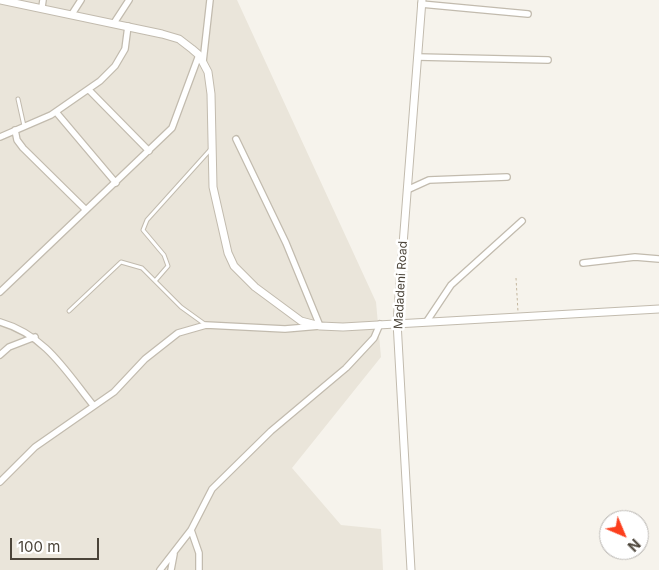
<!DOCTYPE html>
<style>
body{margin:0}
#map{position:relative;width:659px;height:570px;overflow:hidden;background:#f6f3ec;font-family:Inter,sans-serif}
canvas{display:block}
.north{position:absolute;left:599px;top:510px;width:50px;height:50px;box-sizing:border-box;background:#fff;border:1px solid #b7b4b0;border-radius:50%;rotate:135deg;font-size:14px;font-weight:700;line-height:20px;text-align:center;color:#4b4439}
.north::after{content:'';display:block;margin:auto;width:18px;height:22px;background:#fc3f1d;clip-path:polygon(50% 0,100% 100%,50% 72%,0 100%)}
.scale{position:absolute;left:10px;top:538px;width:89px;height:22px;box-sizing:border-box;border:2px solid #4b4439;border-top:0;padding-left:6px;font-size:15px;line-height:18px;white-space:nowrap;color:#4b4439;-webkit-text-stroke:4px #fff;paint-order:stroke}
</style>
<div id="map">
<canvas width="659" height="570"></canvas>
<div class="north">N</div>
<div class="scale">100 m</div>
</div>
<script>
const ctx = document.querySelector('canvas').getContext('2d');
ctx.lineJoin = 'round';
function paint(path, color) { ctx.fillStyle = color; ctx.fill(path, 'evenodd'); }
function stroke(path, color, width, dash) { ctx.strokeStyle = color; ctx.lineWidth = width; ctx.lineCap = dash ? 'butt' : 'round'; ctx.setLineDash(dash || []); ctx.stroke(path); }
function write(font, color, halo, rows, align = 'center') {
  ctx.font = font + ' Inter,sans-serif'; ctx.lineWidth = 5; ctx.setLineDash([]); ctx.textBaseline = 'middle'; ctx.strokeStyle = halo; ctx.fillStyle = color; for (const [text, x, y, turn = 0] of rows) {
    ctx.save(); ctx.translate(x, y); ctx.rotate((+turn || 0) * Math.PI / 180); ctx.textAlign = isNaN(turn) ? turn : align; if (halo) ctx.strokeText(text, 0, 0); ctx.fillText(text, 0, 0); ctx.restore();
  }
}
const residential = new Path2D(`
 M0,0h237l139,302 5,55 -89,111 49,57 40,4 2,41h-383z`);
const path = new Path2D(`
 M516,278l2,34`);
const service = new Path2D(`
 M18,99l6,27
 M155,281l13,-15 -4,-11 -21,-25 4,-10 63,-70
 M69,311l52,-49 21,6 39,39 25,18`);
const minor = new Path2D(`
 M421,4l107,10
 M42,7l1,-7
 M72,14l9,-14
 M114,23l15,-23
 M418,57l130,3
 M203,62l7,-62
 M89,90l60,61
 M56,112l60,71
 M15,130l2,10 6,8 63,62
 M0,137l51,-22 49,-34 15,-15 10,-17 3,-23
 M407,190l22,-10 78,-3
 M583,263l52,-6 24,2
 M0,292l172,-164 27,-73
 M427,321l24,-36 71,-64
 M0,322c45,13 65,48 93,83
 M0,355l9,-8 26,-10
 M0,482l35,-35 79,-55 31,-33 33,-26 28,-8 79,4 35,-3 -34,-83 -50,-104
 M191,530l8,23v17
 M160,570l31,-40 21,-41 59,-58 75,-63 28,-30 6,-14
 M171,570l3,-16`);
const tertiary = new Path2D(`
 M0,0l162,34 17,5 13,10 7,6 9,17 3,22 2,93 15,66 6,13 21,21 46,34 19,5 23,1 316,-18
 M411,570l-14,-248 25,-322`);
const streetNames = [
 ["Madadeni Road",401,285,-87]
];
paint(residential, '#eae5da');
stroke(service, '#c2bbae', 5);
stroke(minor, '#c2bbae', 8);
stroke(tertiary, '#c2bbae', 9);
stroke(path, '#c4b79f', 1, [2.5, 2.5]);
stroke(service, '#fff', 3);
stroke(minor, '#fff', 5.5);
stroke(tertiary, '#fff', 7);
write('12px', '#4b4439', '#fff', streetNames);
</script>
